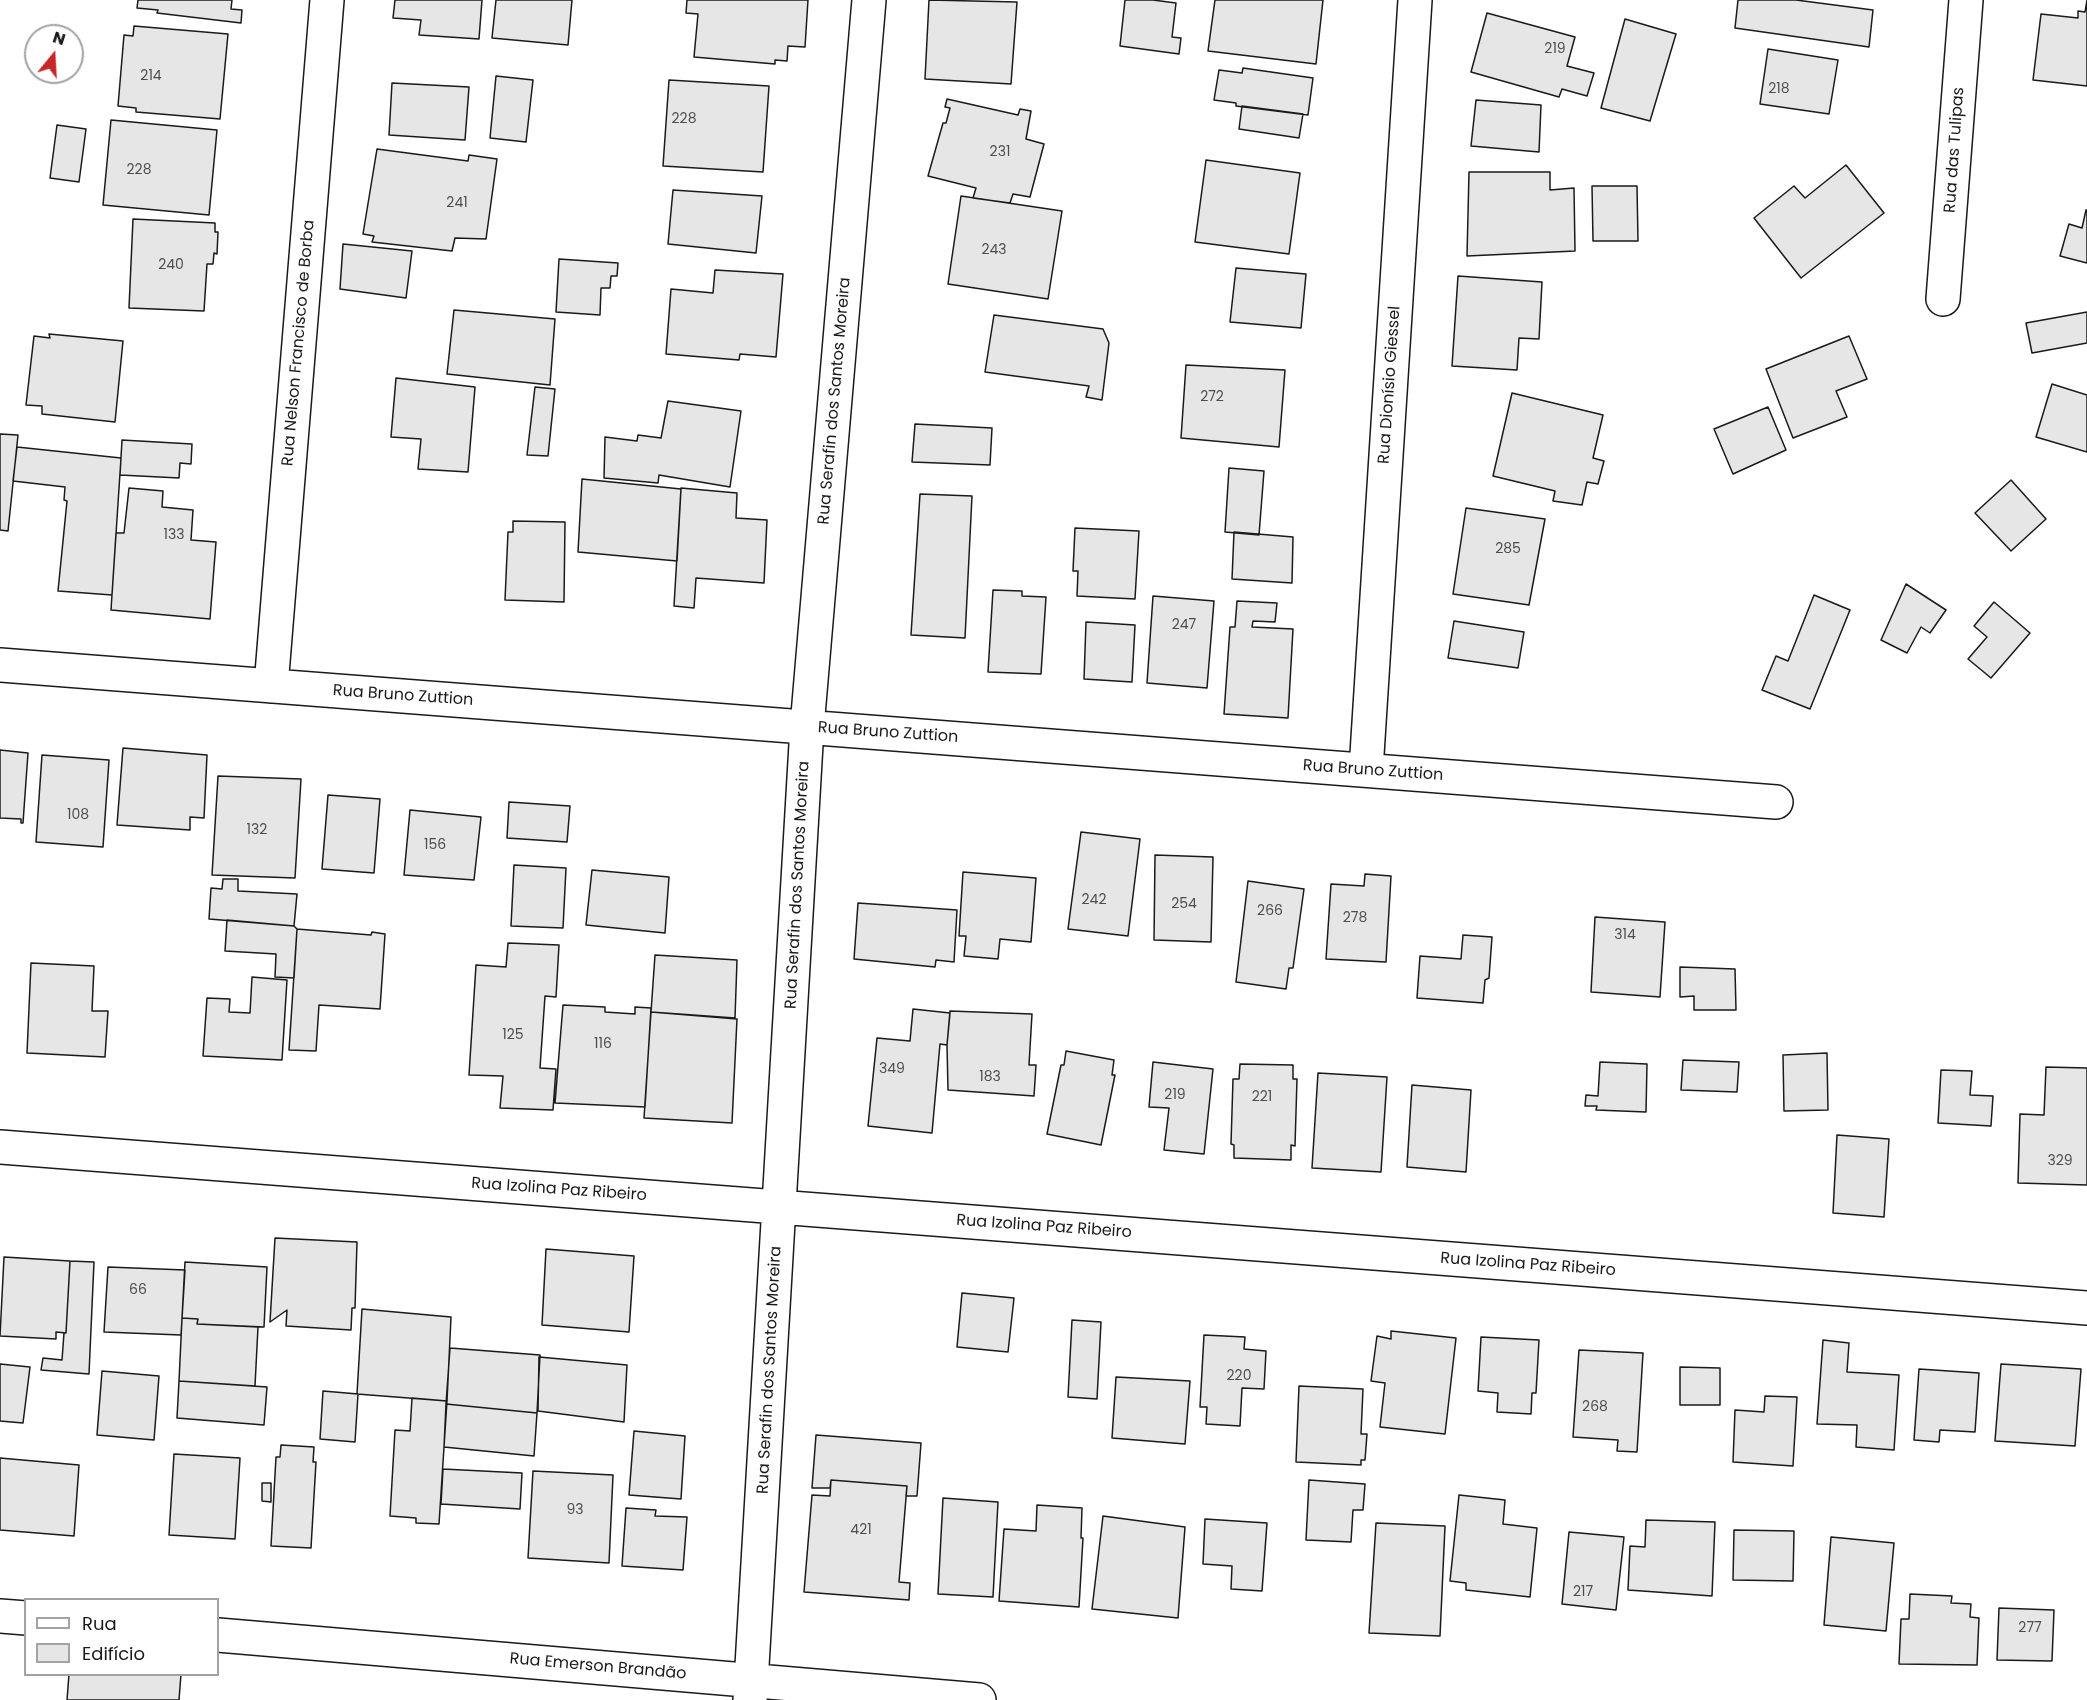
<!DOCTYPE html>
<meta charset="utf-8">
<style>
body{margin:0}
#map{position:relative;width:2087px;height:1700px;overflow:hidden;background:#fff;font-family:Poppins,sans-serif}
canvas{display:block}
.legend{position:absolute;left:24px;top:1598px;width:195px;height:78px;box-sizing:border-box;background:#fff;border:2px solid #a3a3a3;margin:0;padding:8px 10px;list-style:none;font-size:18px;color:#1a1a1a}
.legend li{display:flex;align-items:center;gap:12px;height:30px}
.legend b{width:30px;border:2px solid #a3a3a3}
.north{position:absolute;left:24px;top:24px;width:60px;height:60px;box-sizing:border-box;background:#fff;border:2px solid #a3a3a3;border-radius:50%;rotate:18deg;font-size:16px;font-weight:700;line-height:24px;text-align:center;color:#1a1a1a}
.north::after{content:'';display:block;margin:auto;width:21px;height:27px;background:#c62828;clip-path:polygon(50% 0,100% 100%,50% 72%,0 100%)}
</style>
<div id="map">
<canvas width="2087" height="1700"></canvas>
<ul class="legend">
<li><b style="height:8px;background:#fff"></b>Rua</li>
<li><b style="height:16px;background:#e6e6e6"></b>Edifício</li>
</ul>
<div class="north">N</div>
</div>
<script>
const ctx = document.querySelector('canvas').getContext('2d');
ctx.lineJoin = 'round';
function paint(path, color) { ctx.fillStyle = color; ctx.fill(path, 'evenodd'); }
function stroke(path, color, width, dash) { ctx.strokeStyle = color; ctx.lineWidth = width; ctx.lineCap = dash ? 'butt' : 'round'; ctx.setLineDash(dash || []); ctx.stroke(path); }
function write(font, color, halo, rows, align = 'center') {
  ctx.font = font + ' Poppins,sans-serif'; ctx.lineWidth = 4.5; ctx.setLineDash([]); ctx.textBaseline = 'middle'; ctx.strokeStyle = halo; ctx.fillStyle = color; for (const [text, x, y, turn = 0] of rows) {
    ctx.save(); ctx.translate(x, y); ctx.rotate((+turn || 0) * Math.PI / 180); ctx.textAlign = isNaN(turn) ? turn : align; if (halo) ctx.strokeText(text, 0, 0); ctx.fillText(text, 0, 0); ctx.restore();
  }
}
const building = new Path2D(`
 M138,0h94l-1,9 11,1 -1,13 -84,-10 1,-3 -21,-2z
 M395,0h87l-3,39 -60,-4 2,-15 -28,-2z
 M496,0h76l-4,45 -76,-7z
 M687,0h121l-3,47 -17,-1 -1,15 -12,-1v4l-81,-7 4,-43 -12,-1z
 M929,0l88,2 -6,82 -86,-5z
 M1125,0h28l23,3 -4,34 9,1 -2,16 -59,-8z
 M1215,0h108l-7,64 -108,-13z
 M1738,0h58l77,10 -4,37 -134,-19z
 M2087,0v86l-54,-6 8,-66 37,4v-7l7,1z
 M1487,13l88,24 -8,29 27,7 -7,23 -25,-7 -3,8 -88,-25z
 M1625,19l51,15 -26,87 -49,-13z
 M134,26l94,8 -8,85 -84,-7v-4l-18,-2 6,-71 9,1z
 M1768,49l70,11 -9,54 -69,-10z
 M1243,68l70,10 -5,37 -72,-9v-3l-22,-3 5,-30 23,3z
 M496,76l37,4 -7,62 -36,-4z
 M669,80l100,6 -6,86 -100,-6z
 M392,83l77,4 -4,53 -76,-5z
 M947,99l71,16 2,-6 11,2 -5,28 18,5 -14,53 -17,-3 -3,9 -37,-5 3,-10 -48,-12 15,-53h3l4,-15 -5,-1z
 M1476,100l65,5 -2,47 -68,-6z
 M1242,106l61,8 -4,24 -60,-9z
 M111,120l106,10 -8,85 -106,-10z
 M57,125l29,4 -7,53 -29,-4z
 M377,149l91,12 1,-6 28,4 -11,80 -31,-1 -3,13 -80,-9 2,-6 -11,-2z
 M1206,160l94,13 -11,81 -94,-12z
 M1846,165l38,48 -83,65 -47,-60 40,-32 11,12z
 M1469,172h81v18l24,-2 1,63 -108,5z
 M1592,186h45l1,55h-45z
 M673,190l89,6 -6,57 -88,-9z
 M961,196l101,15 -14,88 -100,-15z
 M2086,210h1v53l-27,-7 9,-32 13,4z
 M133,219l82,4v9h3l-1,22 -3,-1 -1,11h-6l-3,47 -75,-3z
 M343,244l69,7 -6,47 -66,-9z
 M559,259l59,4 -1,13h-6l-1,12h-9l-1,27 -44,-3z
 M1236,268l70,6 -5,54 -71,-6z
 M715,270l68,4 -7,83 -36,-3 -1,6 -73,-6 5,-65 42,4z
 M1458,276l84,6 -3,57 -20,-1 -2,32 -65,-4z
 M454,310l101,9 -5,66 -103,-11z
 M2087,312v31l-55,10 -6,-30z
 M994,315l109,14 6,14 -7,57 -16,-3 3,-11 -104,-14z
 M49,334l74,7 -8,81 -73,-8v-8l-16,-1 8,-69 16,2z
 M1849,336l18,43 -31,12 11,26 -54,21 -27,-69z
 M1186,365l99,5 -6,77 -98,-9z
 M396,378l79,9 -7,85 -50,-3 3,-30 -30,-2z
 M2052,384l35,11v57l-51,-15z
 M535,387l20,2 -7,67 -21,-1z
 M1512,393l91,22 -10,43 11,3 -6,23 -11,-2 -5,23 -29,-4 2,-10 -62,-15z
 M668,401l73,10 -11,76 -71,-12 -1,8 -54,-5 1,-41 32,4 1,-6 23,3z
 M1768,407l18,43 -53,24 -19,-45z
 M915,424l77,4 -2,37 -78,-3z
 M0,434l18,1 -10,96 -8,-1z
 M122,440l70,4 -1,20 -11,-1 -1,15 -59,-3z
 M17,447l104,11 -9,137 -54,-4 9,-90 -3,-1 1,-13 -52,-6z
 M1229,468l35,3 -5,64 -34,-3z
 M582,479l99,10 -4,72 -99,-9z
 M2011,480l35,39 -35,32 -36,-38z
 M129,488l34,3 -1,16 31,3 -2,30 25,2 -6,77 -99,-9 5,-77h8z
 M681,488l56,5 -1,25 31,2 -3,63 -68,-5 -2,30 -20,-2z
 M920,494l52,2 -7,142 -54,-3z
 M1466,508l79,11 -16,86 -76,-11z
 M513,521l52,1 -1,80 -59,-2 3,-68h5z
 M1075,528l64,3 -4,68 -58,-3 1,-25h-5z
 M1234,532l59,5 -1,46 -60,-4z
 M1906,584l40,26 -16,23 -9,-6 -14,26 -26,-13z
 M993,590l29,1v5l24,1 -5,77 -53,-2z
 M1814,595l36,15 -40,99 -48,-19 14,-34 12,5z
 M1153,596l61,5 -7,87 -60,-5z
 M1237,601l40,2 -2,19 -22,-1 -1,6 41,2 -5,89 -64,-4 6,-87h5z
 M1994,602l36,31 -39,45 -23,-19 19,-22 -13,-11z
 M1454,621l70,11 -6,36 -70,-10z
 M1086,622l49,3 -3,57 -48,-3z
 M123,748l84,7 -3,63 -14,-1v13l-73,-5z
 M0,750l28,3 -5,70h-2v-4l-21,-1z
 M42,755l67,5 -6,87 -67,-5z
 M218,776l83,3 -6,99 -83,-3z
 M328,795l52,4 -6,74 -52,-4z
 M509,802l61,4 -3,36 -60,-4z
 M410,810l71,7 -7,63 -70,-5z
 M1081,832l59,7 -12,97 -60,-7z
 M1155,855l58,2 -2,85 -57,-2z
 M514,865l52,3 -3,60 -52,-2z
 M592,870l77,7 -4,56 -79,-8z
 M963,872l73,6 -5,64 -31,-3 -2,20 -34,-3 2,-20h-7z
 M1365,874l26,2 -5,86 -60,-3 5,-75 33,2z
 M223,879h15v12l59,3 -3,32 -85,-7 2,-31 11,1z
 M1248,881l56,8 -11,79h-4l-3,21 -50,-7z
 M858,903l99,7 -3,52 -18,-2 -1,7 -81,-8z
 M1595,917l70,5 -5,75 -69,-5z
 M227,920l67,6 3,3 -3,49 -19,-1 1,-23 -51,-3z
 M297,929l74,6 1,-3 13,2 -5,75 -61,-4 -3,46 -27,-1z
 M1463,935l29,2 -3,41 -4,2 -2,23 -66,-5 3,-42 41,3z
 M508,943l51,2 -3,52 -11,-1 -5,72 16,1 -3,41 -53,-2 3,-32 -34,-1 7,-110 30,2z
 M655,955l82,5 -2,58 -84,-6z
 M31,963l63,3 -2,45h16l-3,46 -78,-4z
 M1680,967l55,2 1,41h-42v-14l-14,1z
 M252,977l35,3 -5,80 -79,-4 4,-58 23,1 -1,13 21,1z
 M563,1005l42,2v5l30,2v-7l16,1 -6,99 -90,-4z
 M913,1009l37,4 -3,32 -7,-1 -8,89 -64,-7 9,-88 33,3z
 M950,1011l82,3 -3,51h7l-2,31 -86,-6 -1,-45z
 M651,1012l86,7 -5,104 -88,-5z
 M1066,1051l48,9 -2,15h3l-14,70 -54,-11 14,-69h3z
 M1827,1053l1,57 -44,1 -1,-56z
 M1683,1060l56,2 -2,30 -56,-2z
 M1153,1062l60,7 -9,85 -40,-4 5,-42 -20,-1z
 M1600,1062l47,2 -1,48 -50,-2 1,-4h-12l1,-11 12,1z
 M1240,1064l53,1v14h4l-2,67 -4,-1v15l-57,-2v-13l-3,-1 2,-65h6z
 M2046,1067l41,1v117l-69,-2 2,-69 24,1z
 M1941,1070l31,1 -2,24 23,1 -2,30 -53,-3z
 M1318,1073l69,4 -6,95 -69,-4z
 M1412,1085l59,5 -5,82 -59,-5z
 M1837,1135l52,4 -5,78 -51,-4z
 M275,1238l82,4 -2,66h-3l-1,22 -65,-4 1,-16 -17,12z
 M546,1249l88,7 -5,76 -87,-7z
 M4,1257l66,4 -4,72 -10,-1v7l-56,-3z
 M70,1261l24,1 -5,112 -48,-4 2,-12 19,2 2,-27h2z
 M185,1262l82,5 -3,60 -67,-3 1,-5 -16,-1z
 M108,1267l77,3 -4,65 -77,-3z
 M962,1293l52,5 -6,54 -51,-5z
 M362,1309l89,8 -4,84 -90,-7z
 M182,1318l16,1 -1,5 61,3 -3,59 -76,-5z
 M1072,1320l29,2 -4,77 -29,-2z
 M1391,1331l65,7 -11,96 -65,-7 5,-44 -14,-2 6,-45 14,3z
 M1204,1335l41,2 -1,12 22,2 -2,38 -22,-1 -2,38 -34,-2 1,-17h-7z
 M1481,1337l58,3 -3,53h-4l-1,21 -34,-2 1,-19 -20,-2z
 M1823,1340l26,3 -2,29 52,3 -5,75 -38,-3 1,-22 -40,-1z
 M450,1348l90,7 -3,58 -91,-9z
 M1579,1350l64,3 -6,99 -20,-1 1,-11 -45,-3z
 M539,1357l88,8 -3,57 -86,-11z
 M0,1364l30,3 -7,56 -23,-2z
 M2001,1364l80,5 -6,77 -80,-5z
 M1680,1367l40,1v37h-40z
 M1919,1369l60,4 -4,59 -35,-2 -1,12 -25,-2z
 M102,1371l57,5 -5,64 -57,-5z
 M1116,1377l74,4 -5,63 -73,-6z
 M179,1381l88,6 -3,38 -87,-7z
 M1299,1386l64,3 -2,45h6l-2,26h-4v5l-65,-3z
 M323,1391l35,3 -3,48 -35,-3z
 M1765,1396l32,1 -4,69 -60,-4 2,-52 29,2z
 M412,1398l35,3 -8,123 -23,-1v-5l-26,-2 5,-86 15,1z
 M446,1404l91,9 -3,43 -90,-9z
 M634,1431l51,5 -4,63 -52,-4z
 M816,1435l105,8 -4,53h-11l1,-10 -76,-6 -1,8h-18z
 M281,1445l33,2 -1,15h3l-5,86 -40,-2 5,-89h4z
 M174,1454l66,4 -5,81 -66,-4z
 M0,1458l79,7 -5,71 -74,-6z
 M443,1469l79,4 -2,36 -79,-5z
 M533,1471l80,4 -4,88 -81,-5z
 M831,1480l76,6 -8,96 11,1 -1,17 -105,-8 8,-97 18,1z
 M1309,1480l56,4 -2,26h-10l-2,32 -45,-2z
 M262,1483h9v19l-9,-1z
 M1459,1495l46,5 -2,24 34,4 -7,69 -64,-7v-7l-16,-2z
 M943,1498l55,4 -5,95 -55,-3z
 M1037,1505l45,3 -1,30h2l-4,69 -80,-6 5,-72 32,2z
 M626,1508l30,2 -1,6 32,1 -4,53 -61,-4z
 M1103,1516l82,11 -7,91 -86,-9z
 M1205,1519l62,4 -5,68 -31,-2 1,-23 -29,-2z
 M1646,1520l69,2 -3,74 -84,-6 2,-44 15,1z
 M1376,1523l69,3 -5,110 -71,-3z
 M1734,1530l60,1 -1,50 -60,-1z
 M1569,1532l55,5 -8,73 -54,-6z
 M1831,1537l63,6 -8,88 -62,-6z
 M1910,1594l42,2 -1,7 20,1 -1,13 9,1 -2,47 -78,-1 2,-45h8z
 M1999,1608l55,2 -2,51 -55,-1z
 M69,1674h112l-2,26h-112z`);
const minor = new Path2D(`
 M1943,299l23,-299
 M0,665l1776,137
 M271,686l56,-686
 M1366,770l49,-770
 M0,1147l2087,161
 M0,1616l26,2
 M218,1635l761,65
 M750,1700l57,-973 62,-727`);
const numberNames = [
 ["219",1555,49],
 ["214",151,76],
 ["218",1779,89],
 ["228",684,119],
 ["231",1000,152],
 ["228",139,170],
 ["241",457,203],
 ["243",994,250],
 ["240",171,265],
 ["272",1212,397],
 ["133",174,535],
 ["285",1508,549],
 ["247",1184,625],
 ["108",78,815],
 ["132",257,830],
 ["156",435,845],
 ["242",1094,900],
 ["254",1184,904],
 ["266",1270,911],
 ["278",1355,918],
 ["314",1625,935],
 ["125",513,1035],
 ["116",603,1044],
 ["349",892,1069],
 ["183",990,1077],
 ["219",1175,1095],
 ["221",1262,1097],
 ["329",2060,1161],
 ["66",138,1290],
 ["220",1239,1376],
 ["268",1595,1407],
 ["93",575,1510],
 ["421",861,1530],
 ["217",1583,1592],
 ["277",2030,1628]
];
const streetNames = [
 ["Rua das Tulipas",1955,150,-86],
 ["Rua Nelson Francisco de Borba",299,343,-85],
 ["Rua Dionísio Giessel",1390,385,-86],
 ["Rua Serafin dos Santos Moreira",835,401,-85],
 ["Rua Bruno Zuttion",403,696,4],
 ["Rua Bruno Zuttion",888,733,4],
 ["Rua Bruno Zuttion",1373,771,4],
 ["Rua Serafin dos Santos Moreira",798,885,-87],
 ["Rua Izolina Paz Ribeiro",559,1190,4],
 ["Rua Izolina Paz Ribeiro",1044,1227,4],
 ["Rua Izolina Paz Ribeiro",1528,1265,4],
 ["Rua Serafin dos Santos Moreira",770,1370,-87],
 ["Rua Emerson Brandão",598,1667,5]
];
paint(building, '#e6e6e6');
stroke(building, '#1a1a1a', 1.5);
stroke(minor, '#1a1a1a', 36);
stroke(minor, '#fff', 33);
write('14px', '#4d4d4d', null, numberNames);
write('16px', '#1a1a1a', '#fff', streetNames);
</script>
